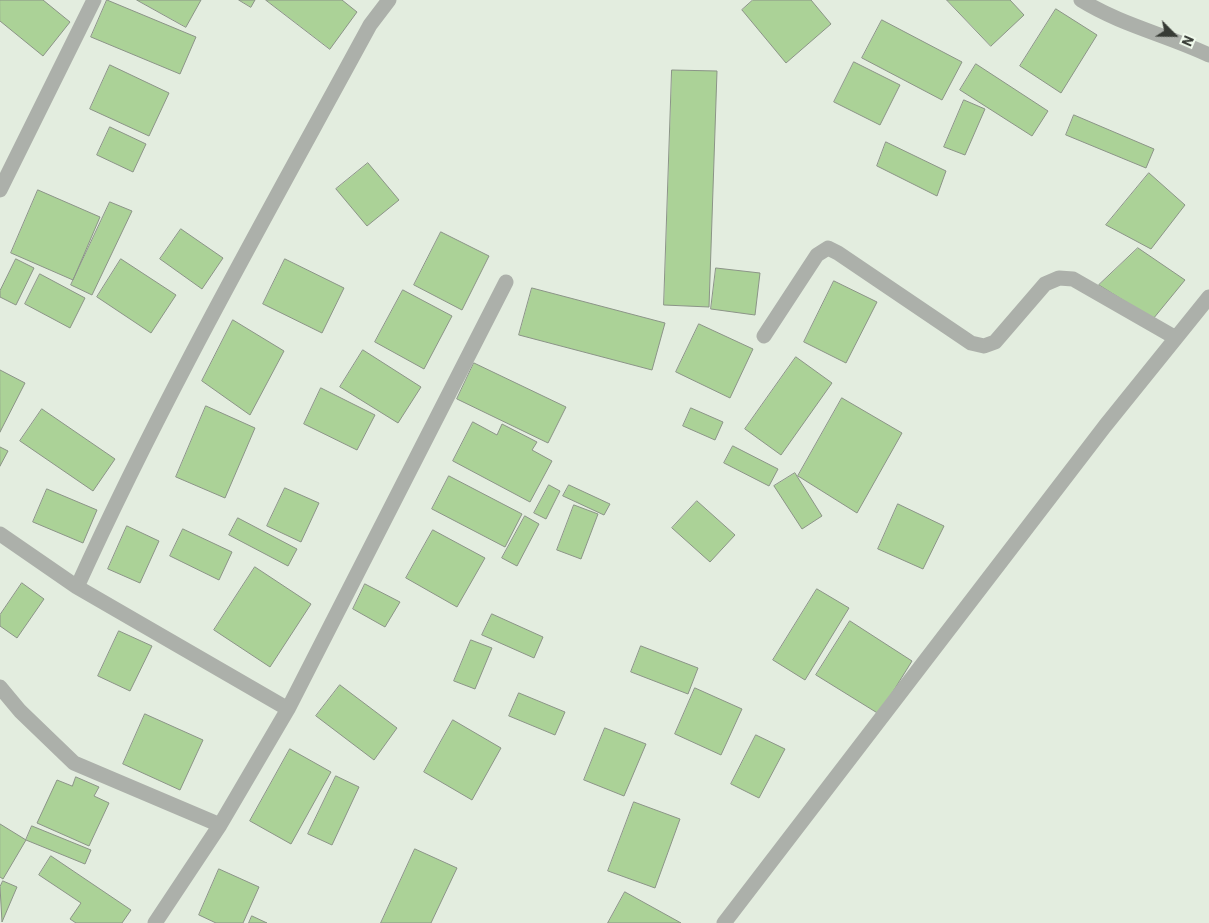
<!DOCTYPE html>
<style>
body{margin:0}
#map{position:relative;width:1209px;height:923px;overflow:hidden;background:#e3eddf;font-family:"IBM Plex Sans",sans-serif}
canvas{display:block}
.north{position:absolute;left:1149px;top:10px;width:50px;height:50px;-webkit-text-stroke:4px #f0faec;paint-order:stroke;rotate:113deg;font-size:14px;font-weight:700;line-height:20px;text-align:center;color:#373b35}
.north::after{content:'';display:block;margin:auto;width:18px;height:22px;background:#373b35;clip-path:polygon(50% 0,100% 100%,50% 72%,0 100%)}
</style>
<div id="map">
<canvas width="1209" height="923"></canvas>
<div class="north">N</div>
</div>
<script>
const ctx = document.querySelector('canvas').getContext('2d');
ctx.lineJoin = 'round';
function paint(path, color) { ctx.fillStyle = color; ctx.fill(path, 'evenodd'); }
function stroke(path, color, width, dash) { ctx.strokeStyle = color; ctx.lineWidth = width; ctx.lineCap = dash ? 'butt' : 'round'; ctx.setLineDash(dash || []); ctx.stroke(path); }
const building = new Path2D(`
 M0,0h43l27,22 -27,34 -43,-35z
 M107,0l89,37 -16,37 -89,-37z
 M137,0h64l-15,27z
 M239,0h16l-4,7z
 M266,0h76l15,12 -27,37z
 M753,0h58l20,24 -45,39 -44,-53z
 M947,0h63l14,15 -33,31z
 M1056,9l41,26 -36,58 -41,-27z
 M882,20l80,42 -20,38 -80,-42z
 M854,62l46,23 -20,40 -46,-23z
 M976,64l72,47 -16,25 -72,-46z
 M110,65l59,28 -20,43 -59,-27z
 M672,70l45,1 -8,236 -45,-2z
 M964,100l21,9 -20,46 -21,-8z
 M1074,115l80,34 -8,19 -80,-33z
 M110,127l36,17 -13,28 -36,-17z
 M886,142l60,29 -9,25 -60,-30z
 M368,163l31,37 -32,26 -31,-37z
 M1149,173l36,32 -34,44 -45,-24z
 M38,190l62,27 -27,63 -62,-27z
 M110,202l22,9 -40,84 -21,-10z
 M181,229l42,29 -21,31 -42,-30z
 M441,232l48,24 -27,54 -48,-25z
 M1138,248l47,32 -32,39 -54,-34z
 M16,259l18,9 -18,37 -16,-8v-6z
 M121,259l55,36 -25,38 -54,-36z
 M285,259l59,29 -22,45 -59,-29z
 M716,268l44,5 -5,42 -44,-6z
 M40,274l45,24 -15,30 -45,-24z
 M834,281l43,21 -31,61 -42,-21z
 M532,288l133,35 -13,47 -133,-35z
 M403,290l49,26 -28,53 -49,-27z
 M233,320l51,31 -34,64 -48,-34z
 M699,324l54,25 -23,49 -54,-26z
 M363,350l58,37 -23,36 -58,-36z
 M796,357l36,26 -51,72 -36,-26z
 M474,363l92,44 -18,36 -91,-44z
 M0,370l25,13 -25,49z
 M321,388l54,27 -18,35 -53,-26z
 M842,398l60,35 -45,80 -59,-37z
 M206,406l49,22 -30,70 -49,-21z
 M691,408l32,14 -8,18 -32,-14z
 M42,409l73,50 -22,32 -73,-50z
 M473,422l24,13 5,-11 35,18 -5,8 20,11 -22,41 -77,-41z
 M733,446l45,23 -9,17 -45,-23z
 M0,447l8,4 -8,15z
 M795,473l27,43 -20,13 -28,-43z
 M449,476l73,38 -17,33 -73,-38z
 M549,485l11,6 -14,28 -12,-6z
 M569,485l41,19 -6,11 -41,-19z
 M285,488l34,15 -18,39 -34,-16z
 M47,489l50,21 -14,33 -50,-21z
 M697,501l38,34 -25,27 -38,-34z
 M898,504l46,22 -21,43 -45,-20z
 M574,505l24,9 -17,45 -24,-9z
 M525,516l14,8 -22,42 -15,-8z
 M238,518l59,31 -9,17 -59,-31z
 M127,526l32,15 -19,42 -32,-14z
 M183,529l49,23 -13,28 -49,-24z
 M433,530l52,28 -28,49 -51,-29z
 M255,567l56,37 -41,63 -56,-37z
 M22,583l22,16 -27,39 -17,-12v-11z
 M365,584l35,18 -15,25 -32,-18z
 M817,589l32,19 -44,72 -32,-20z
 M492,614l51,23 -9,21 -52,-23z
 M850,621l62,40 -33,53 -63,-39z
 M119,631l33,15 -22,45 -32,-15z
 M471,640l21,8 -17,41 -21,-8z
 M641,646l57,22 -10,26 -57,-22z
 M340,685l57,43 -23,32 -58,-44z
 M695,688l47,21 -21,46 -46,-21z
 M519,693l46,19 -10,23 -46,-19z
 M145,714l58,26 -23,50 -57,-26z
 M453,720l48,28 -29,52 -48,-28z
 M605,728l41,16 -22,52 -40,-16z
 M756,735l29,14 -26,49 -28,-14z
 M290,749l41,23 -40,72 -41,-23z
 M336,776l23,11 -27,58 -24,-11z
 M76,777l23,10 -5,9 15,7 -20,43 -52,-23 20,-43 15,6z
 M634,802l46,17 -25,69 -47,-17z
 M0,824l26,16 -23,39 -3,-2z
 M32,826l59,24 -6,14 -59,-24z
 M415,849l42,19 -26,55h-50z
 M51,856l80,54 -9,13h-46l-6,-4 11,-16 -42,-28z
 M219,869l40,18 -16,36h-27l-17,-8z
 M3,881l14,6 -15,35 -2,-35z
 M625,892l56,31h-73z
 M252,916l15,7h-18z`);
const street = new Path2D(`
 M1081,0c40,25 86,35 128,55
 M0,190l94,-190
 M764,336l53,-81 11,-7 10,5 133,90 13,3 11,-4 50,-58 14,-6 14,1 103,59
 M0,534l77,53
 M0,687l20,24 54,52 146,62
 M288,709l-211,-122c87,-192 192,-376 293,-562l19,-25
 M155,923l65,-98 68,-116 218,-427
 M724,923l381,-497 104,-129`);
paint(building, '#abd297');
stroke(building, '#8b9487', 1);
stroke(street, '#acb0aa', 15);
</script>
